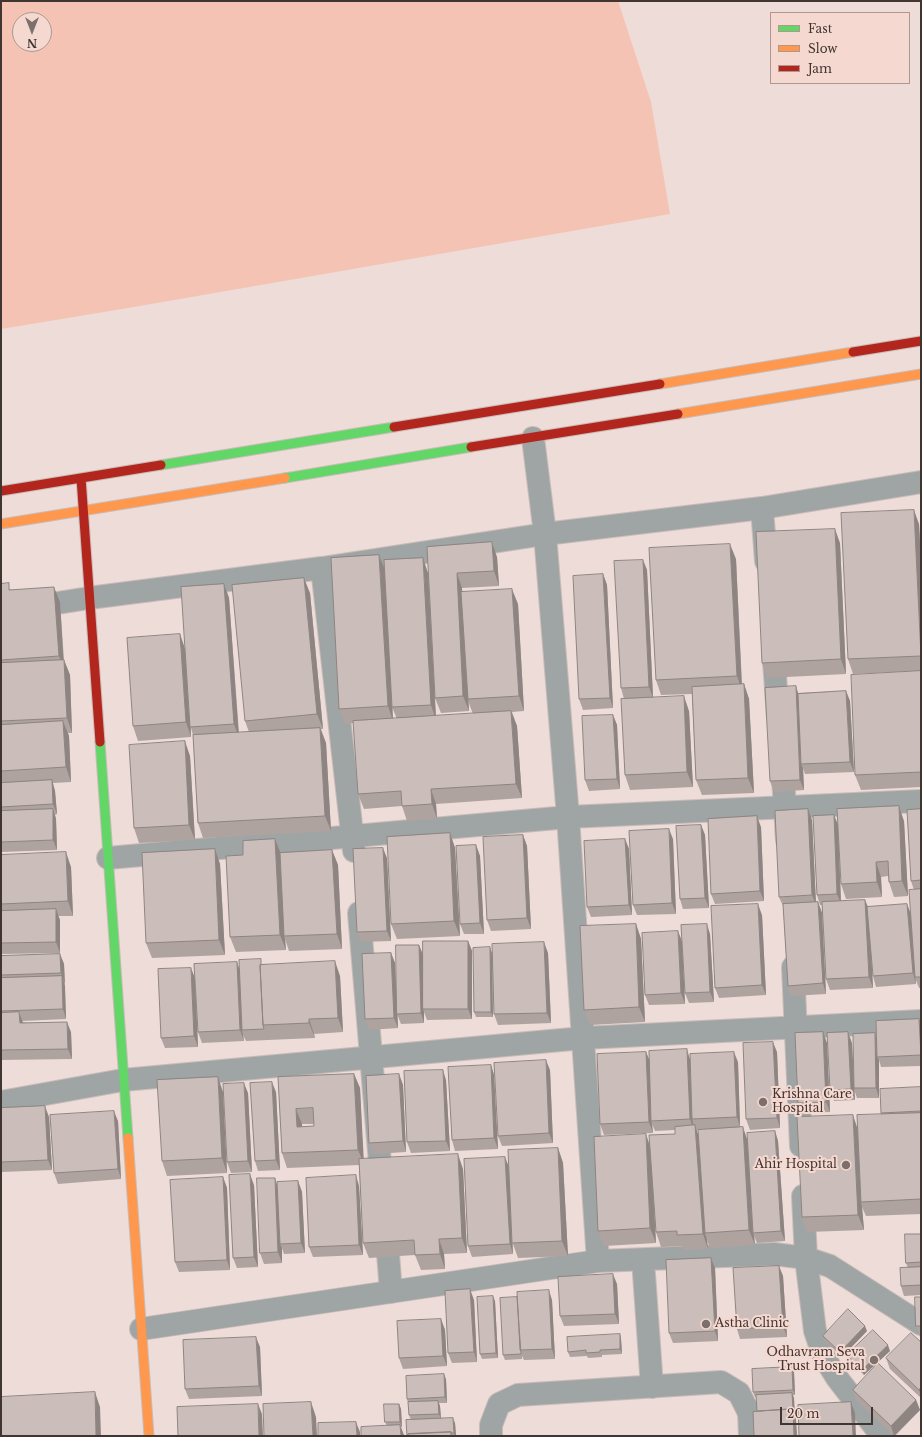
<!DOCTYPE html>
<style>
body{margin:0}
#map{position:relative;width:922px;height:1437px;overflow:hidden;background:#eddcd7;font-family:"Libre Baskerville",serif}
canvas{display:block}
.frame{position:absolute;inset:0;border:2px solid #403531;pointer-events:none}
.legend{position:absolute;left:770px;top:12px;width:140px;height:72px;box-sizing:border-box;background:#f5d8cf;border:1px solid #ad9790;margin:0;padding:5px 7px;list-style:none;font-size:12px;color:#403531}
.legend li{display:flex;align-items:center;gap:8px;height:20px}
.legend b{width:20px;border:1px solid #ad9790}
.north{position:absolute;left:12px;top:12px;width:40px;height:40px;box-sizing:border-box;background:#f5d8cf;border:1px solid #ad9790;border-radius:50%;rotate:180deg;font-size:11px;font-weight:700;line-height:16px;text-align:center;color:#403531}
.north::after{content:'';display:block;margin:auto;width:14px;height:18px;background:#7d6f6b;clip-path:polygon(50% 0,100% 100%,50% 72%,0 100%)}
.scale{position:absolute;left:780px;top:1407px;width:93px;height:18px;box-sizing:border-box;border:2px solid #403531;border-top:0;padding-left:5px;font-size:12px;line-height:14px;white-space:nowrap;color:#403531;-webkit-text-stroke:3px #f5d8cf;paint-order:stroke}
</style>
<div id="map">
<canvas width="922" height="1437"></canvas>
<div class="frame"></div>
<ul class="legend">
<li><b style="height:5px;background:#63d668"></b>Fast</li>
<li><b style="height:5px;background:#ff974d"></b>Slow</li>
<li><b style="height:5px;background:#b3261e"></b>Jam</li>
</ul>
<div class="north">N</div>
<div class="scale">20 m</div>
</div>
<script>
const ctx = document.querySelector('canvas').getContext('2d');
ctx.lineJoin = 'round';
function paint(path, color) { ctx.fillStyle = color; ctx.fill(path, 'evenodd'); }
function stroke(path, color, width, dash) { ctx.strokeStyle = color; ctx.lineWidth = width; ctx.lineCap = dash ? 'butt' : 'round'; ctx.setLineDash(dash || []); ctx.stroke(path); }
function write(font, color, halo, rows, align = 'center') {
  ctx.font = font + ' "Libre Baskerville",serif'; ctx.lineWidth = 4; ctx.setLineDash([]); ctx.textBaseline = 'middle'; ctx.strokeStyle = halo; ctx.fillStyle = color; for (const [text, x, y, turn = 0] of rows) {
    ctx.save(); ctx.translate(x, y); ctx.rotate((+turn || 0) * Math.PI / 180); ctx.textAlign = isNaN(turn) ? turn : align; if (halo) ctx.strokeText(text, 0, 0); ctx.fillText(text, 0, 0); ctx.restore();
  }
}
const green = new Path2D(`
 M1,1h617l33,101 19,112 -542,94 -127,21zM20,20h24v24h-24z`);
const street = new Path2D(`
 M533,438l12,96 23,283 30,444
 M762,508l4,53
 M322,568l32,283
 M1,612l88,-14 233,-30 223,-34 217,-26 159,-26
 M773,647l5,70
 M782,761l5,79
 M108,858l460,-41 353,-16
 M359,913l23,274
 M793,967l8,179
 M1,1102l122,-22 460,-42 338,-17
 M803,1196l3,62 9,73 9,26 13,21 45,58
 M386,1228l5,64
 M643,1260l9,127
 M141,1329l457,-68 176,-7 32,4 24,8 91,58
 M491,1436v-11l8,-21 19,-9 203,-13 18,11 10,20 1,23`);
const fast = new Path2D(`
 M161,465l233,-38
 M285,478l186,-31
 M100,742l28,396`);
const slow = new Path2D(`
 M660,384l193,-32
 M678,414l243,-40
 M1,524l284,-46
 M128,1138l21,298`);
const jam = new Path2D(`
 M853,352l68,-11
 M394,427l266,-43
 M471,447l207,-33
 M81,478l19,264
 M1,491l160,-26`);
const wall = new Path2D(`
 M919,524l2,36v111l-68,3 -5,-15z
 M840,543l6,131 -79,4 -5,-15z
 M497,557l2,29 -37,2v4l56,12 6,107 -12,1 5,14 5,72 -86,6 1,15 -30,2 -5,-15 -38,3 -6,-15 -4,-71 -9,1 -6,-15 46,-139 8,149h4l-5,-12 36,-135zM432,643l3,55 6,15 28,-2 -1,-10 5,13 -37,2z
 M736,559l6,125h2l5,15 5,94 -52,2 -6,-15 -4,-86 -31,1 -5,-15z
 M643,560l4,10 6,127 36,14 4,76 -63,3 -5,-15 -1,-76 -3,-11z
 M603,574l4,11 6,123 -30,2 -4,-11z
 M1,584l10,6 49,12 4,58 6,15 2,58h-4l1,3 2,46 -18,1 2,8 2,23 -2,1 1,4 1,31 -56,2z
 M224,584l5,14 10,135 10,-1 -4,-11 65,-128 13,136h-2l5,14 5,88 -128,7 -5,-15 -5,-88 -2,-7v9l-53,4 -5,-15 47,-92 5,15z
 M921,671v116l-60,3 -6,-15z
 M796,686l2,7 48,-2 4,10 4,71 -49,2 -2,-6 1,22 -30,2 -4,-11z
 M613,715l4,10 3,64 -31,2 -4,-11z
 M190,756l5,84 -56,3 -5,-15z
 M921,809v179h-2l-3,-8v4l-40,3 -3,-11 -2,-22 2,34 -43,2 -4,-11 -4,-74h-2l-3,-10 17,-80 4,10 3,76 24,-1 3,7 39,-3 4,10 3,-24 -3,-9z
 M812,820l4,82h2l4,11 4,81 -35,2 -3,-10 -5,-80 -4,-9z
 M904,821l4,75 -14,1 -5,-15 -1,-6 -7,1 1,20 -36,2 -5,-15z
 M701,825l4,10 4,73 -26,1 -3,-10z
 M761,827l3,74 -49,3 -4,-10z
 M450,833l5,15 5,88 -63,3 -6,-15z
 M523,835l4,11 4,83 -40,2 -4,-11z
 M625,839l4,10 3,66 -41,2 -4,-10z
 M673,839l3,75 -39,1 -4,-10z
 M476,845l4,11 4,78h-20l-4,-10z
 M215,849l5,15 5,91 -73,3 -6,-15z
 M332,850l6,15 4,84 -53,2 -4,-12 1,11 -50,2 -6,-15 50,-84z
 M1,855l70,12 2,49h-15l2,4v33l-59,1z
 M387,858l4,83 -30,1 -4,-10z
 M762,915l4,80 -47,3 -4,-10z
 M636,924l5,15 4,83 -55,3 -6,-15z
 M710,934l4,68 -25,1 -4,-10z
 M468,941l4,10v68l-45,1 -3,-8v11l-23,1 -4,-10 22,-69 4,10z
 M682,941l3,63 -36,1 -4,-10z
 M492,952l56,1 3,70 -53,2 -4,-11 -2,-54 1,57h-17l-2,-5z
 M391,953l4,10 3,65 -29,2 -4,-11z
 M60,954l4,10 2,55 -44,2 1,1 48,10 1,27 -71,1v-104z
 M237,962l2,6 24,-4 77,12 3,56 -29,2 1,4 -47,2v-2v2l-22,1 -3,-6 1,6 -42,2 -4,-11z
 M195,978l3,69 -33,1 -4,-10z
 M919,1019l2,5v42l-40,1 -2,-7v38h-22l-3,-9 1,11 -21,1 -4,-11 22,-47 1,28 22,-38 1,6z
 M827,1043l3,69 -28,1 -4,-10z
 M646,1052l3,7 41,-1 48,4 2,65 7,12 28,-8 3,10 7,100 -28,2 -3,-7 1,9 -45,3 -3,-8 1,9 -25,1 -2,-4 -20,1 -5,-15 -3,-36 3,47 -52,3 -6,-15 52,-86 25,-11v-4l-20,1 -3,-7 1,9 -49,2 -4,-11zM710,1129l-11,7 -3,-6z
 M777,1052l3,76 -30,2 -4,-11z
 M491,1065l3,10 4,74 -43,2 -3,-11z
 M550,1070l3,73 -51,3 -4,-10z
 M354,1074l6,14 3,71 100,10 4,84 -23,1 1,15 -24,1 -6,-15 -46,3 -6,-15 -4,-78 -72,3 -5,-15 -4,-76zM302,1124h12v2l-12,1z
 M399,1074l4,11 3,67 -33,2 -4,-11z
 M446,1080l4,71 -39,2 -4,-11z
 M921,1087v127l-55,2 -4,-9 2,23 -57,2 -5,-15 55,-90 24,-13v-1z
 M223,1092l4,81 -60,3 -5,-15z
 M276,1092l4,78 -22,1 -3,-10z
 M248,1093l4,79 -21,1 -4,-11z
 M1,1108l48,9 3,53 -51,2z
 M118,1121l3,58 -63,5 -4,-11z
 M558,1148l5,15 5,93 -50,2 -5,-14v10l-41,3 -4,-11 40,-81z
 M223,1177l4,11 3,82 -51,2 -4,-10z
 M298,1181l4,11 3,61 -21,1 -2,-6v15l-18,1 -4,-11 17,-68z
 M254,1185l4,82 -21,1 -4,-10z
 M359,1186l4,69 -50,2 -4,-10z
 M921,1234v61l-17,1 -3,-10 7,-18 -2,-5z
 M711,1258l4,10 3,73 -45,2 -4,-10z
 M779,1266l4,10 4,61 -47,2 -3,-10z
 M617,1284l2,40 -55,2 -4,-10z
 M921,1297v40h-1l-4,-11z
 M474,1300l3,62 -25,1 -4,-10z
 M552,1300l3,59 -31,1 -2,-4v3l-17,1 -2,-5z
 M495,1301l3,57 -16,1 -2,-5z
 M441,1319l4,11 2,36 -44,3 -4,-11z
 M867,1331l-25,26 -17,-16 -2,-5z
 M620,1334l1,5 1,15 -20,1v2l-14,1 -1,-2 -17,1 -2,-5z
 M921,1342v56l-31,-29 -4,-11z
 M260,1347l2,49 -73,3 -4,-10z
 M890,1351l-26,24 -15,-15 -2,-5z
 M792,1367l2,5 1,23h-2l1,3v16l2,6 1,16h-43l3,-25 -1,-14h-1l-2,-5z
 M446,1379l1,24h-8l1,3 1,12 14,5 1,13h-49l4,-16 -2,-5 -1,-12 -1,-4z
 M853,1390l63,10 4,10 -25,26h-1l-38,-36z
 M399,1404l2,5 1,18h-1l3,9 -17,-10 -2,-4z`);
const shadedWall = new Path2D(`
 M914,510l5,14 2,36v96z
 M835,529l5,14 6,131 -5,-15z
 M492,542l5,15 2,29 -5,-15z
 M730,544l6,15 6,132 -5,-15z
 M379,555l6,15 8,151 -5,-15z
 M423,558l5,15 8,147 -5,-15z
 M643,560l4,10 6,128 -4,-11z
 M457,573l5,15 7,123 -6,-15z
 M603,574l4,11 6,123 -3,-10z
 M304,578l6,15 13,136 -6,-15z
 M224,584l5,14 10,141 -5,-15z
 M54,587l6,15 4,68 -5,-14z
 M512,589l6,15 6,107 -5,-15z
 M180,634l5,15 6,88 -5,-15z
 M64,660l6,15 2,58 -5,-15z
 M744,684l5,15 5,94 -6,-15z
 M796,686l3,11 2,67 2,4 1,22 -4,-10z
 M846,691l4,10 4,71 -4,-10z
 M684,696l5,15 4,76 -6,-15z
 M511,711l6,15 5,72 -6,-14z
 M613,715l4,10 3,64 -3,-10z
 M63,721l6,15 2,46 -5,-15z
 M320,728l6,15 5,88 -6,-15z
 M185,741l5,15 5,84 -6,-15z
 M52,780l3,11 2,23 -4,-10z
 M431,789l5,15 1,15 -5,-15z
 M899,806l5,15 4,75 -6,-15z
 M53,809l3,10 1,31 -4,-10z
 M808,809l4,11 4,85 -4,-10z
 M834,815l4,10 3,79 -4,-10z
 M757,816l4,11 3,74 -4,-10z
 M701,825l4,10 4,73 -4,-10z
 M669,829l4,10 3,75 -4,-11z
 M450,833l5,15 5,88 -6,-15z
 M523,835l4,11 4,83 -4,-11z
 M275,839l6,15 3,82 1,3 1,11 -6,-15z
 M625,839l4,10 3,66 -3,-10z
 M476,845l4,11 4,78 -4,-11z
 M383,848l4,10 4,83 -4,-10z
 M215,849l5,15 5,91 -6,-15z
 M332,850l6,15 4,84 -5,-15z
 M66,852l5,15 2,49 -5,-15z
 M876,862l5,15 1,20 -5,-15z
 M865,900l4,10 4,78 -4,-11z
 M818,902l4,11 4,81 -3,-11z
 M758,904l4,11 4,80 -4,-10z
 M907,904l4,11 4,62 1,7 -3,-11z
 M56,909l4,11v33l-4,-11z
 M636,924l5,15 4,83 -6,-15z
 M707,924l3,10 4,68 -4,-10z
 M678,931l4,10 3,63 -4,-11z
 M468,941l4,10v68l-4,-10z
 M544,942l4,11 3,70 -4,-10z
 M419,945l4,10v54l1,3v11l-3,-10z
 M490,947l2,6 1,64 -2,-5z
 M391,953l4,10 3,65 -4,-10z
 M60,954l4,10 1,20 -4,-11z
 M335,961l5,15 3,56 -5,-14z
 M237,962l3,10 2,58 1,5 1,6 -4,-11z
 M191,968l4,10 3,69 -4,-11z
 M62,976l3,10 1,33 -3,-10z
 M19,1012l4,11h-3z
 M309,1019l5,15 1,4 -6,-15z
 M919,1019l2,5v32v-1z
 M67,1022l4,10 1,27 -4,-10z
 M823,1032l4,11 3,69 -4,-10z
 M848,1032l4,11 3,57 -4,-11z
 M875,1033l3,11 -1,13 2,3v38l-3,-10z
 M773,1042l4,10 3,76 -3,-10z
 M687,1049l3,11 2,59 1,3 1,8 -4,-11z
 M646,1052l4,10 1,59 1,3 1,9 -4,-11z
 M734,1052l4,10 2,65 -3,-10z
 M546,1060l4,10 3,73 -4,-10z
 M491,1065l3,10 4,74 -4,-11z
 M443,1070l3,10 4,71 -4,-10z
 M354,1074l6,14 4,76 -6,-14z
 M399,1074l4,11 3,67 -3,-11z
 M218,1077l5,15 4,81 -5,-15z
 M272,1082l4,10 4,78 -4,-10z
 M244,1083l4,10 4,79 -4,-11z
 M45,1106l4,11 3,53 -4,-10z
 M296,1109l6,15 1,18 -6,-15z
 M114,1111l4,10 3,58 -3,-10z
 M853,1115l5,15 3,72 1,5 2,23 -6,-15z
 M695,1125l5,15 5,93 2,7 1,9 -5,-15z
 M743,1127l5,15 5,91 1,3 1,9 -6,-15z
 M775,1131l3,10 7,100 -4,-10z
 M646,1134l5,15 5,94 -6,-15z
 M558,1148l5,15 5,93 -6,-15z
 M458,1154l5,15 4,84 -5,-15z
 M505,1157l4,10 3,76 1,11 -3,-10z
 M250,1174l4,11 4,82 -4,-10z
 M356,1175l3,11 4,69 -4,-10z
 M223,1177l4,11 3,82 -3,-10z
 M275,1178l3,10 2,56 2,4v15l-4,-11z
 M298,1181l4,11 3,61 -4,-10z
 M439,1239l5,15 1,15 -5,-15z
 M711,1258l4,10 3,73 -3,-10z
 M779,1266l4,10 4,61 -4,-11z
 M613,1274l4,10 2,40 -4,-10z
 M470,1289l4,11 3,62 -3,-10z
 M549,1290l3,10 3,59 -3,-10z
 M493,1296l2,5 3,57 -2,-5z
 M441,1319l4,11 2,36 -4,-10z
 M865,1326l2,5 -25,26 -2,-5z
 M620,1334l1,5 1,15 -2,-5z
 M256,1337l4,10 2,49 -3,-10z
 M888,1345l2,6 -26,24 -2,-5z
 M792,1367l2,5 1,23 -2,-5z
 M444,1374l2,5 1,24 -2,-6z
 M921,1387v9l-2,-6z
 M95,1392l5,15 1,29h-5z
 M792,1393l2,5 1,16 -2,-5z
 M916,1400l4,10 -26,26 -3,-10z
 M438,1401l2,5 1,14 -2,-6z
 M311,1402l5,15 1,19h-4z
 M851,1402l4,11 1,23h-3z
 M258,1404l4,10 1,22h-4z
 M399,1404l2,5 1,18 -2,-5z
 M793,1409l3,11 1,16h-3z
 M453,1418l2,5 1,13h-1l-1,-3z
 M356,1422l4,10v4h-3z
 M400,1425l4,10v1h-3z`);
const building = new Path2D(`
 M914,510l7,146 -73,3 -7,-146z
 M835,529l6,130 -79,4 -6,-131z
 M492,542l2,29 -37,2 6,123 -28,2 -8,-151z
 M730,544l7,132 -81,4 -7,-132z
 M379,555l9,151 -49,3 -8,-151z
 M423,558l8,147 -39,2 -8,-147z
 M643,560l6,127 -28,1 -7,-127z
 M603,574l7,124 -31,1 -6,-123z
 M304,578l13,136 -72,7 -13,-136z
 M9,583v7l45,-3 5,69 -58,4v-76z
 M224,584l10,140 -44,3 -9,-140z
 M512,589l7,107 -51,3 -7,-107z
 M180,634l6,88 -53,4 -6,-88z
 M64,660l3,58 -66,3v-58z
 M921,671v101l-66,3 -4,-100z
 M744,684l4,94 -52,2 -4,-93z
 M796,686l4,94 -30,1 -5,-93z
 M846,691l4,71 -49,2 -3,-70z
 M684,696l3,76 -62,3 -4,-76z
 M511,711l5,73 -85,5 1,15 -30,2 -1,-15 -43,3 -5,-73z
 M613,715l4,64 -32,1 -3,-64z
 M63,721l3,46 -65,4v-46z
 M320,728l5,88 -127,7 -5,-88z
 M185,741l4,84 -55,3 -5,-83z
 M52,780l1,24 -52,3v-24z
 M899,806l3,75 -13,1 -1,-21 -12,1 1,20 -36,2 -4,-75z
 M53,809v31l-52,2v-31z
 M808,809l4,86 -33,2 -4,-86z
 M921,809v71l-10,1 -4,-71z
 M834,815l3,79 -20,1 -4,-79z
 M757,816l3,75 -49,3 -3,-75z
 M701,825l4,73 -25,1 -4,-73z
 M669,829l3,74 -39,2 -4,-74z
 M450,833l4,88 -63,3 -4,-87z
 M523,835l4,83 -40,2 -4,-83z
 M275,839l5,96 -50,2 -4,-81 17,-1v-14z
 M625,839l4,66 -42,2 -3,-66z
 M476,845l4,78 -20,1 -4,-78z
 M383,848l4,83 -30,1 -4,-83z
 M215,849l4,91 -73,3 -4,-90z
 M332,850l5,84 -53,2 -4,-83z
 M66,852l2,49 -67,3v-49z
 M921,889v88h-6l-6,-87z
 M865,900l4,77 -43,2 -4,-77z
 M818,902l5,81 -35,3 -5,-82z
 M758,904l4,81 -47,3 -4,-82z
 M907,904l6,69 -40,3 -6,-69z
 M56,909v33l-55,1v-32z
 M636,924l3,83 -55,3 -4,-84z
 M707,924l3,68 -25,1 -4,-68z
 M678,931l3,62 -36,2 -3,-62z
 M423,941h45v68h-45z
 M544,942l3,71 -53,1 -2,-70z
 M396,945h23l2,68 -24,1z
 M490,947l1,65h-17l-1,-64z
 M391,953l3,65 -29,1 -3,-65z
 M60,954l1,19 -60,2v-19z
 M261,959v5l-1,1 3,60 1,4 -22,1 -3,-70z
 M335,961l3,57 -29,1v4l-46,2 -3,-60z
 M237,962l3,68 -42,2 -4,-68z
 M191,968l3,68 -33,2 -3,-69z
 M62,976l1,33 -62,2v-33z
 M19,1012l1,11 47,-1 1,27 -67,1v-37z
 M919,1019l2,36 -44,2 -1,-36z
 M823,1032l3,70 -28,1 -3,-70z
 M848,1032l3,57 -21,1 -3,-57z
 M875,1033l1,55h-22l-1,-54z
 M773,1042l4,76 -31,1 -3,-76z
 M687,1049l3,70 -39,2 -2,-70z
 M646,1052l3,70 -49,2 -3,-70z
 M734,1052l3,65 -45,2 -2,-65z
 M546,1060l3,73 -51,3 -4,-73z
 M491,1065l3,73 -42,2 -4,-73z
 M443,1070l3,71 -39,1 -3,-71z
 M354,1074l4,76 -76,3 -4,-76zM313,1108l1,18 -17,1 -1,-18z
 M399,1074l4,67 -34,2 -3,-67z
 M218,1077l4,81 -60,3 -5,-81z
 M272,1082l4,78 -21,1 -5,-78z
 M244,1083l4,78 -21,1 -4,-78z
 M921,1087v24l-40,2 -1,-24z
 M45,1106l3,54 -47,2v-54z
 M114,1111l4,58 -64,4 -4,-58z
 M921,1113v86l-60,3 -4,-87z
 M853,1115l5,100 -56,2 -5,-100z
 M695,1125l8,109 -26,1v-4l-21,1 -7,-97 26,-1v-7z
 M743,1127l6,103 -44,3 -7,-103z
 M775,1131l6,100 -28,2 -6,-100z
 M646,1134l4,94 -52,3 -4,-94z
 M558,1148l4,93 -50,2 -4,-93z
 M458,1154l4,84 -23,1 1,15 -25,1 -1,-15 -51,3 -4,-84z
 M505,1157l5,87 -42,2 -4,-87z
 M250,1174l4,83 -21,1 -4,-83z
 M356,1175l3,70 -50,2 -3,-69z
 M223,1177l4,83 -52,2 -5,-82z
 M257,1178h18l3,74 -18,1z
 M298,1181l3,62 -21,1 -3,-62z
 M905,1234h16v28l-15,1z
 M711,1258l4,73 -46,2 -3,-73z
 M779,1266l4,60 -46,3 -4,-61z
 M921,1267v18l-20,1 -1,-18z
 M613,1274l2,40 -55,2 -2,-39z
 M470,1289l4,63 -26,1 -3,-62z
 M549,1290l3,59 -32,1 -3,-58z
 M493,1296l3,57 -16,1 -3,-57z
 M517,1297l4,57 -18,1 -3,-57z
 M915,1297h6v29h-5z
 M848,1309l17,17 -25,26 -17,-16z
 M441,1319l2,37 -44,2 -2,-37z
 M873,1330l15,15 -26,25 -15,-15z
 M911,1333l10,9v45l-2,3 -33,-32z
 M620,1334v15l-20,1v2l-14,1v-3l-18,2 -1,-15z
 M256,1337l3,49 -74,3 -2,-49z
 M878,1363l38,37 -25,26 -38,-36z
 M792,1367l1,23 -40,2 -1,-23z
 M444,1374l1,23 -38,2 -1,-23z
 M95,1392l1,44h-95v-39z
 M792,1393l1,16 -36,2 -1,-16z
 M438,1401l1,13 -30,1 -1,-13z
 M311,1402l2,34h-49l-1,-32z
 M851,1402l2,34h-54l-1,-31z
 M258,1404l1,32h-81l-1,-29z
 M384,1404h15l1,18h-15z
 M793,1409l1,27h-40l-1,-24z
 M453,1418l1,15h-3v-1l-43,2v2h-1l-1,-16z
 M356,1422l1,14h-39v-13z
 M400,1425l1,11h-40v-9z
 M451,1432v4h-43v-2z`);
const markers = [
 [763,1102,5,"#7d6f6b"],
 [846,1165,5,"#7d6f6b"],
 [706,1324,5,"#7d6f6b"],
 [874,1360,5,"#7d6f6b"]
];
const poiNames = [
 ["Krishna Care",772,1095],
 ["Hospital",772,1109],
 ["Ahir Hospital",837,1165,"right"],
 ["Astha Clinic",715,1324],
 ["Odhavram Seva",865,1353,"right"],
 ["Trust Hospital",865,1367,"right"]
];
paint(green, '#f5c3b3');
stroke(street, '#c9bbb7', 24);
stroke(fast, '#c9bbb7', 11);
stroke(slow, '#c9bbb7', 11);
stroke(jam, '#c9bbb7', 11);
stroke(street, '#9fa5a5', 22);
stroke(fast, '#63d668', 9);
stroke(slow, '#ff974d', 9);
stroke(jam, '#b3261e', 9);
paint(wall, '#afa3a0');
paint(shadedWall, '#8e8582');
paint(building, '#cbbeba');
stroke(building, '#8e8582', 1);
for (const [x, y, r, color] of markers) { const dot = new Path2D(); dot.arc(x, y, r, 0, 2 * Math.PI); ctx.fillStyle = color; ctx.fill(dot); stroke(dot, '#f5d8cf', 1.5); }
write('12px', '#403531', '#f5d8cf', poiNames, 'left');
</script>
